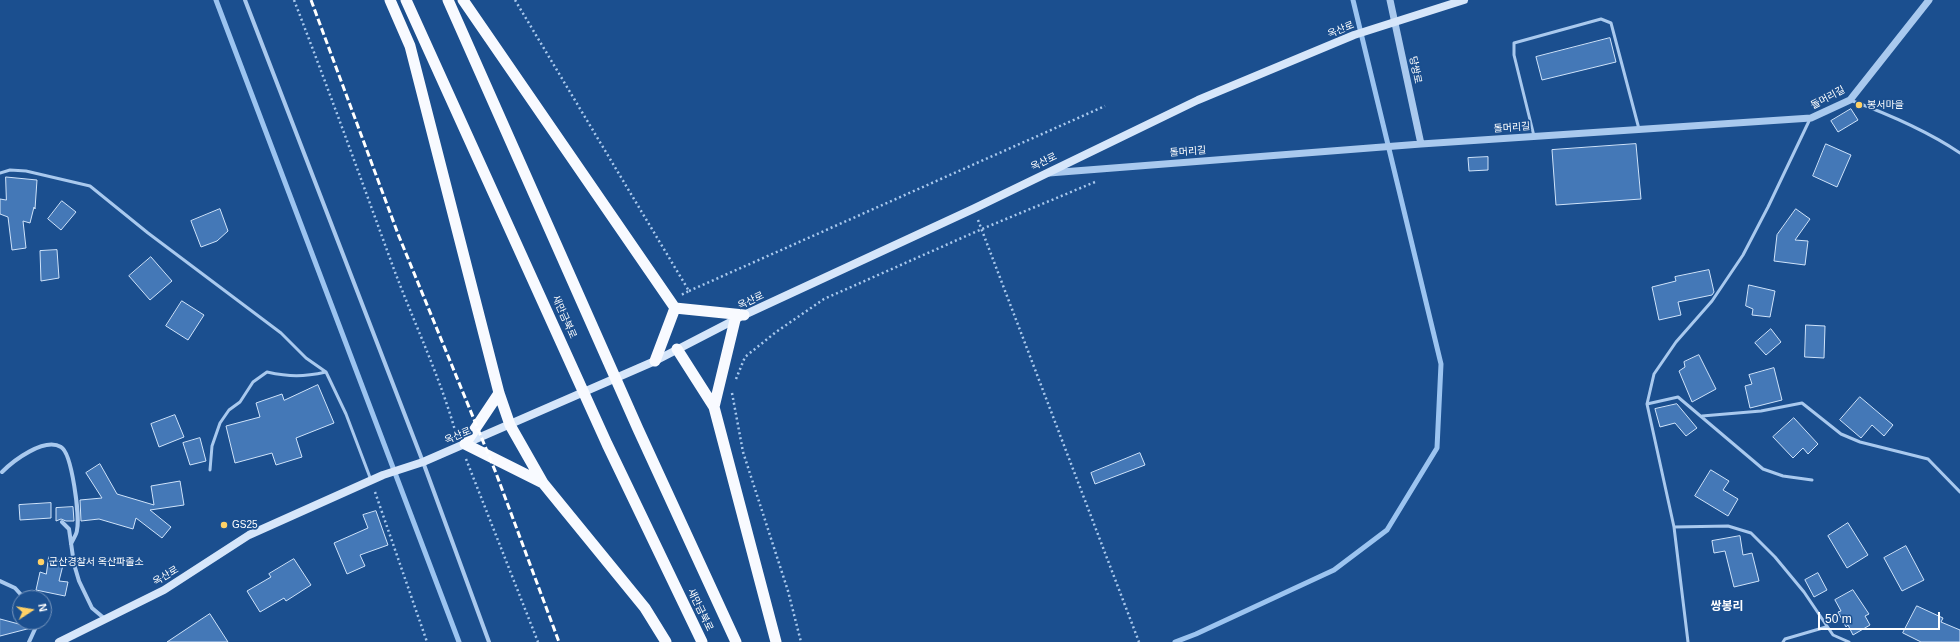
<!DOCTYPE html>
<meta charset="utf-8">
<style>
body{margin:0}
#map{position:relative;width:1960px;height:642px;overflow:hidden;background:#1b4f8f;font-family:Arial,sans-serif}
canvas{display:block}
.north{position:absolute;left:12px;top:590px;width:40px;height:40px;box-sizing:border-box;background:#1b4f8f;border:1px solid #7695bc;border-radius:50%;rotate:78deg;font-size:11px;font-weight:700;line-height:16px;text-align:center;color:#fff}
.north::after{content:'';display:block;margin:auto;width:14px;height:18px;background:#ffd166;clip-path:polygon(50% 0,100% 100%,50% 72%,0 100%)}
.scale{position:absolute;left:1818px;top:612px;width:122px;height:18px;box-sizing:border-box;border:2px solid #fff;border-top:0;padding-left:5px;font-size:12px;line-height:14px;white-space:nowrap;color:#fff;-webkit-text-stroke:3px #1b4f8f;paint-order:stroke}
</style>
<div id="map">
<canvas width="1960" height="642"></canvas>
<div class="north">N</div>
<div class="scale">50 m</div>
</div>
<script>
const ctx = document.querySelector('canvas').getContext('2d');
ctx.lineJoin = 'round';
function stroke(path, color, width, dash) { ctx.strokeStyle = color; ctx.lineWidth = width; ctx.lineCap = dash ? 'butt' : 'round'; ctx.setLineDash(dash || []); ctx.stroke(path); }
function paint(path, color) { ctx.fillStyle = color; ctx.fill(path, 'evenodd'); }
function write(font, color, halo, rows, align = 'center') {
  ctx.font = font + ' Arial,"Noto Sans KR",sans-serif'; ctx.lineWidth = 3.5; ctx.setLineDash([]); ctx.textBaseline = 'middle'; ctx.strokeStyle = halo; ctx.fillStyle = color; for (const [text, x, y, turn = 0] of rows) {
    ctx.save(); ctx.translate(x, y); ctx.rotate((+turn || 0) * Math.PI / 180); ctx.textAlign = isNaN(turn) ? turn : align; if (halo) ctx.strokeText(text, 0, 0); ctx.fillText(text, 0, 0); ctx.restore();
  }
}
const stream = new Path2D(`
 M216,0l243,642
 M1175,642l21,-8 138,-64 53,-40 50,-82 4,-84 -88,-364`);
const building = new Path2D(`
 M1610,38l6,24 -74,18 -6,-23z
 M1851,109l7,11 -20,12 -7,-11z
 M1636,144l5,55 -85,6 -4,-55z
 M1826,144l25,11 -14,32 -24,-11z
 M1488,157v13l-19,1 -1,-13z
 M6,177l31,3 -2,29 -1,-2 -4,16 -7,-2 3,27 -14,2 -4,-33 -8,-3v-15l6,1z
 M62,201l14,11 -15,18 -13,-11z
 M220,209l8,22 -11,10 -16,6 -10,-26z
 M1796,209l14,10 -15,21 13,1 -3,24 -31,-4 3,-26z
 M57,250l2,28 -18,3 -1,-30z
 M151,257l21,24 -22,19 -21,-24z
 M1709,270l5,22 -2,3 -34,7 3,13 -22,5 -7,-33 24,-6 -1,-4z
 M1749,285l26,6 -5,26 -18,-2 1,-6 -7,-3z
 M182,301l22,14 -16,25 -22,-14z
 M1806,325l19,1 -1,32 -19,-1z
 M1771,329l10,13 -15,13 -11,-12z
 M1699,355l17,34 -24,13 -13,-31 6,-4 -1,-5z
 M1774,368l8,32 -32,8 -5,-22 7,-2 -3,-9z
 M318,385l16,38 -38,15 6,19 -26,8 -4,-12 -37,10 -9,-37 34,-9 -4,-14 26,-9 2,6z
 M1860,397l33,28 -9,11 -12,-11 -11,13 -21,-18z
 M1677,404l20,24 -11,8 -11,-13 -15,4 -5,-18z
 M175,415l9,22 -25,10 -8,-23z
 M1794,418l24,26 -10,10 -5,-6 -10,10 -20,-21z
 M200,438l6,23 -16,4 -7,-22z
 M1140,453l5,12 -50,19 -4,-11z
 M100,464l17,30 37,11 -3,-19 29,-5 4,24 -34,5 21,17 -9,11 -26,-20 -3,11 -34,-10 -18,2 -1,-21 22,-2 -16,-25z
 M1711,470l18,11 -6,9 15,9 -10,17 -33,-20z
 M51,503v15l-31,2 -1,-15z
 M73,507l1,14h-8l-5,-2 -5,2v-13z
 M376,511l12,34 -28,10 5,11 -18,8 -13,-31 34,-15 -5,-13z
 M1848,523l20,32 -21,13 -19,-32z
 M1740,536l3,19 9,-2 7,28 -25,6 -9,-36 -11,2 -2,-12z
 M1906,546l18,34 -22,11 -18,-33z
 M49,557l15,4 -5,20 9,1 -3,14 -29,-6 4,-18 6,2z
 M294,559l17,26 -25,16 -2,-3 -24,14 -13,-21 24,-14 -2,-3z
 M1818,573l9,17 -13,7 -9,-17z
 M1853,590l16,24 -4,2 5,9 -17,10 -5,-10 -2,2 -8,-15 3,-1 -6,-11z
 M1917,606l26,12 -2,4 19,8v12h-39l-18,-9z
 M210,614l18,28h-61l30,-20z
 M0,619l30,8 1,1 -31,8z`);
const path = new Path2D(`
 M294,0c34,88 66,176 98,264 21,57 48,112 64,170
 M515,0l174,291 -8,4
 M978,220l161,422
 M689,291l416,-185
 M736,379l9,-22 31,-25 48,-33 158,-70 113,-47
 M732,393l11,59 45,139 13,51
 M466,459l72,183
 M375,492l52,150`);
const service = new Path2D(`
 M1850,100c38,14 76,30 110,53
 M1534,136l-20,-81v-12l87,-24 10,4 28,106
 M0,173l10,-3 16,1 64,15 58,47 133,100 25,25 20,14 20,42 25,66
 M1647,404l31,-7 85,72 20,7 29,4
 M1702,416l59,-5 41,-8 39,31 19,8 68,17 32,33
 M210,470l2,-24 8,-23 9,-13 11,-8 13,-20 14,-10c23,5 36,5 59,0
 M1674,527l54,-1 23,7 24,24 29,35 29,43 16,7
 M1688,642l-14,-115 -27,-123 7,-30 22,-32 36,-41 31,-46 25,-48 42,-88
 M1783,642l2,-3 41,-12`);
const minor = new Path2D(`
 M245,0l178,462 66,180
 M2,472c11,-11 42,-35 59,-25 11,6 19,70 16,83 0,4 -4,9 -6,14
 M62,522l7,7 5,35 5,17 13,27 13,11
 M0,581l15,7 9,10
 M29,642l6,-13 -3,-7`);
const tertiary = new Path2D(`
 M1390,0l31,144
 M1049,173l372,-29 390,-26 39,-18 79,-100`);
const secondary = new Path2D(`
 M59,642l105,-52 85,-55 134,-60 40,-13 232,-101 89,-46 229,-106 225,-109 156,-65 110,-35`);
const trunk = new Path2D(`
 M390,0l20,46 89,347 11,32 33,58
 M406,0l201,444 95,198
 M448,0l190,429 98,213
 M463,0l212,308 69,7
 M735,320l-21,87 62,235
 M677,349l37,58
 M655,361l20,-53
 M499,393l-34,51 78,39 102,125 21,34`);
const rail = new Path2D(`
 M311,0l87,234 98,239 63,169`);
const markers = [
 [1859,105,4,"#ffd166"],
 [224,525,4,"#ffd166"],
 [41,562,4,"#ffd166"]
];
const streetNames = [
 ["옥산로",1341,30,-22],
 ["당쌍로",1415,70,78],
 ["돌머리길",1828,98,-28],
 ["돌머리길",1512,128,-4],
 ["돌머리길",1188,152,-4],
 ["옥산로",1044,162,-26],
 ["옥산로",751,301,-25],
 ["새만금북로",564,317,66],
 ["옥산로",458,436,-23],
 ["옥산로",166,576,-31],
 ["새만금북로",700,610,64]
];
const poiNames = [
 ["봉서마을",1867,105],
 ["GS25",232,525],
 ["군산경찰서 옥산파출소",49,562]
];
const quarterNames = [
 ["쌍봉리",1727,607]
];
stroke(stream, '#9cc4f0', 5);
paint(building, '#4478b7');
stroke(building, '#cfe3fa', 1);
stroke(path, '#a9c9ee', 2.5, [2, 3]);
stroke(service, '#a9c9ee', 3);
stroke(minor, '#a9c9ee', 4);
stroke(tertiary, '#a9c9ee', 7);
stroke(secondary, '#d6e6fa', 8);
stroke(trunk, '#f8faff', 11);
stroke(rail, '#fff', 3, [7, 3]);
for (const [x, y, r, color] of markers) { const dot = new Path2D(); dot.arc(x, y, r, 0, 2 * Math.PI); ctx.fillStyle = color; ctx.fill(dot); stroke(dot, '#1b4f8f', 1.5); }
write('10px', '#fff', '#1b4f8f', streetNames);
write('10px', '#fff', '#1b4f8f', poiNames, 'left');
write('bold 12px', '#fff', '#1b4f8f', quarterNames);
</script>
